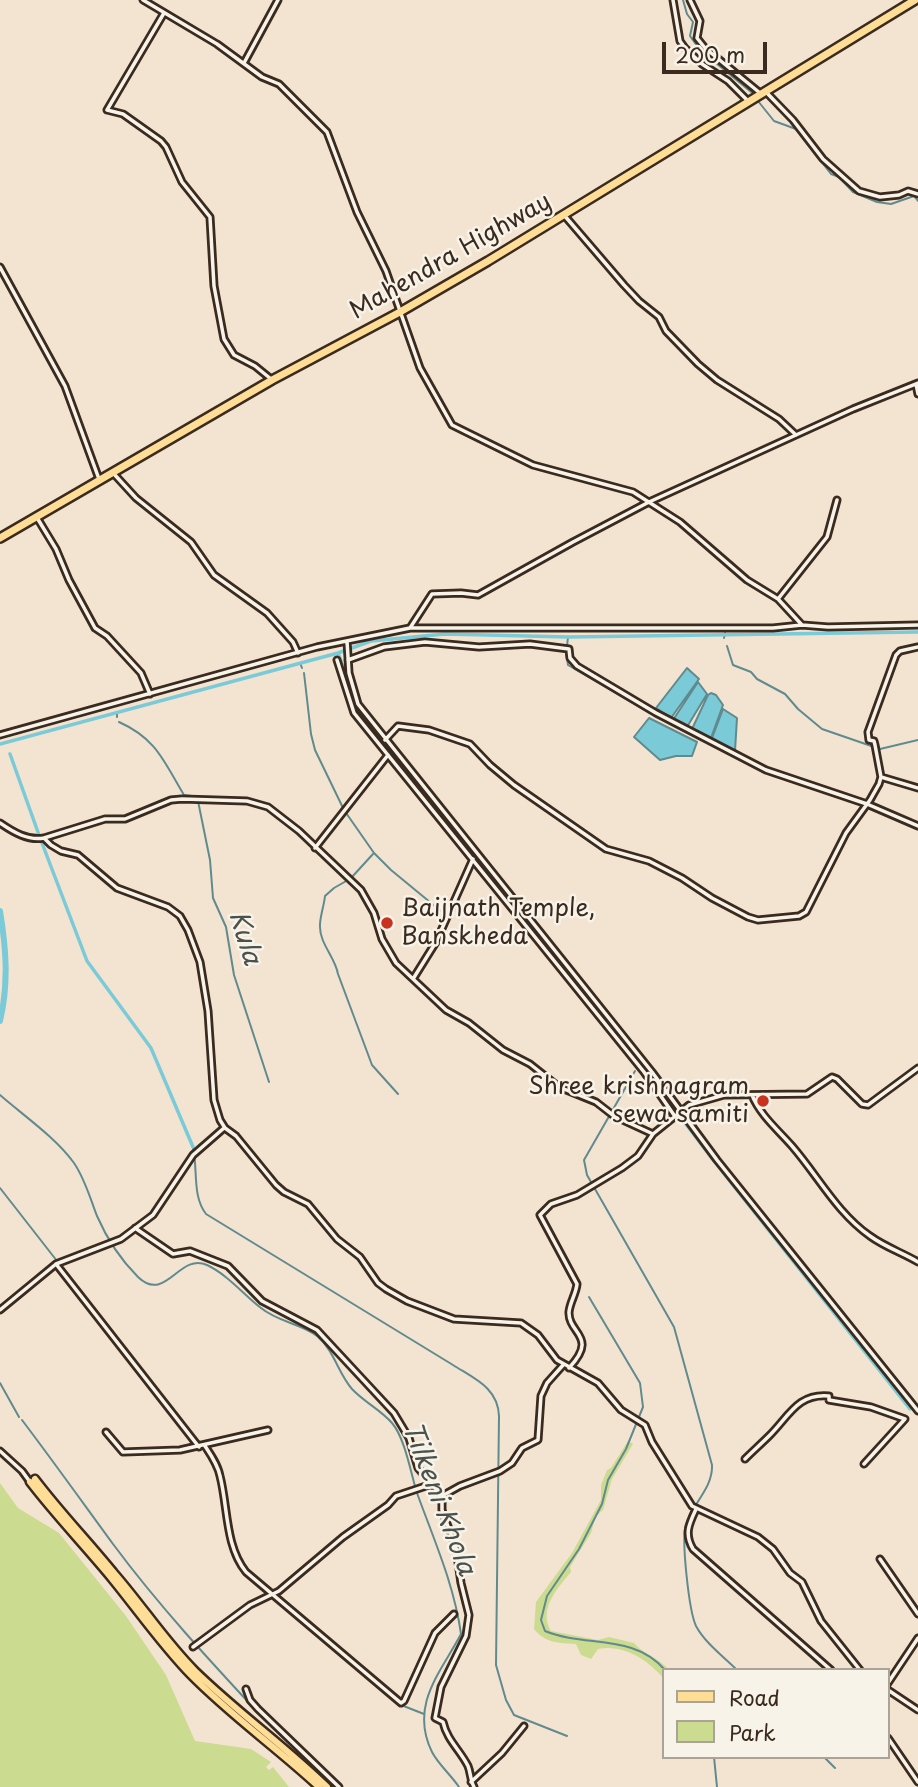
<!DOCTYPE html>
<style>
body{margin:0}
#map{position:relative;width:918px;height:1787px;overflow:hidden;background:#f3e4d1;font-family:"Playpen Sans",sans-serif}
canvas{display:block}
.legend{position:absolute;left:662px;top:1668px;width:228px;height:91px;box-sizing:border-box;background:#f7f3e8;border:2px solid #aca397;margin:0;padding:9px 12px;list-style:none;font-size:21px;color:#3b2a1e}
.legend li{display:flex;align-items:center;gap:14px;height:35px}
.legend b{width:35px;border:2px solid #aca397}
.scale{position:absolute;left:662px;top:42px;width:105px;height:32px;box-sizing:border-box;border:4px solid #3b2a1e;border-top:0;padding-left:9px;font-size:21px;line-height:24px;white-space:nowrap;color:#3b2a1e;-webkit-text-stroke:5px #f7f3e8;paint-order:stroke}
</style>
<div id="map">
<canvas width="918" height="1787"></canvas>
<ul class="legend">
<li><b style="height:9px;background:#fedd96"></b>Road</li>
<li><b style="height:19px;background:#cbdb8f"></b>Park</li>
</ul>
<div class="scale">200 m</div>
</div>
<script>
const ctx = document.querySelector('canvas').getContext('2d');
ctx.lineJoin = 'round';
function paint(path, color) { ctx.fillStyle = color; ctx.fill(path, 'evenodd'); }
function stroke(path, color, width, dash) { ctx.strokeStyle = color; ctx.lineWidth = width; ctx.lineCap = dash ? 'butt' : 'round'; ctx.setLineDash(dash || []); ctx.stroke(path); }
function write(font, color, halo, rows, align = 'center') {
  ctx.font = font + ' "Playpen Sans",sans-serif'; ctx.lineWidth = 5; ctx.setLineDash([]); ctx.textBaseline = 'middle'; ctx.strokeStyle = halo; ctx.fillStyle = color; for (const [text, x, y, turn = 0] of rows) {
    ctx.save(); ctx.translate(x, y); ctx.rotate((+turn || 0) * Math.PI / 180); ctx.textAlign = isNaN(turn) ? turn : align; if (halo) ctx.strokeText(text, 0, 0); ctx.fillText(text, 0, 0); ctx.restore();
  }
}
const green = new Path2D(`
 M628,1441l5,3 -21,35 -9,31 -7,6 -5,17 -21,34 1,5c-14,17 -33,37 -20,59l47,9 11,-3 25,6c9,11 25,15 35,27h-5v9c-16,-19 -40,-35 -66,-30l-7,10 -10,-4 -5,-11c-17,-1 -31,-1 -42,-15l2,-27 36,-49 29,-53v-15l6,-15 4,-2z
 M0,1483l18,25 41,25 67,83 40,59 29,66 56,8 20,13 -5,5 3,3 4,-3 16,20h-289z`);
const water = new Path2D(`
 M687,668l12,11 -28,39 -15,-10z
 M698,682l9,12 -20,33 -14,-7z
 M711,693l5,2 7,10 -12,33 -19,-9 16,-34z
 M723,709l14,9 -2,33 -23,-13z
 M649,718l48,24 -5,14h-16l-16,4 -26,-23z`);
const stream = new Path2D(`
 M683,0l4,14 6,8 -3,14 10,14 56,46
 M758,101l16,20 22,8 35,45 8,3 14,15 24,10 14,2 23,-8 4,5
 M724,638l1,-5
 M567,646l1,-9
 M727,646l6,19 18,7 6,7 28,15 13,15 24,20 58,20 38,-9
 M566,651l2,14 80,47 117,60 107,37 46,20
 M300,663l2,5
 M304,673l7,61 4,16 29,60 30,43 17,17 51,42 -1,13
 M117,712v5
 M119,722c38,17 45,40 65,73l14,2
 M198,801l12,59 3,38 13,29 8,48 35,107
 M352,877l21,-23
 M348,880l-14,8 -9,8c-1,10 -5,20 -5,29 -1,18 15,32 18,49l34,91 26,29
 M635,1071l-51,89 3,15 87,152 38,138c1,23 -19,38 -26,59 -5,15 3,87 10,102 9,17 28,31 41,44
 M0,1095c24,21 55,42 74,68 11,16 16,35 23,53 10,23 24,44 41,61 28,27 41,-25 69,-12 21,10 36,29 54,43 17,14 41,16 56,28 17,14 21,37 35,53 12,13 29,21 40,34 13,15 19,51 25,70 17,47 37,91 44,141 -20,38 -52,71 -29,118 6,12 19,23 27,35
 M193,1147c5,23 -1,49 13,67l247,151c22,14 45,23 46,51l-3,249 10,35 8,15 53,21
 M0,1188l57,73
 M60,1265l12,16
 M79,1291l133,169
 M589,1297l51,86 3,24 -17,42 -18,31 -6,24 -23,45 -32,47 -6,24 4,11c41,17 88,2 120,39
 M0,1383l19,34
 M22,1420c31,41 61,83 91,124 46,62 98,118 150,174
 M230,1544l3,13 9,13
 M339,1653l28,23
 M401,1705l23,9
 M714,1757l3,30
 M824,1757l11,11`);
const canal = new Path2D(`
 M338,653l22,59 275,346
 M0,744l338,-91 33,-12 74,-7 123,3 350,-5
 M10,754l29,81
 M42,843l45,118 64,87 42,99
 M644,1069l70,92 196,248`);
const river = new Path2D(`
 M0,911c6,37 9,72 0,110`);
const street = new Path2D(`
 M143,0l74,44 45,33 17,7 48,48 30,80 29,59 34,97 32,57 81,40 100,27 47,30 67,58 31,19 24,26
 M673,0l7,41 5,7 17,16 26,17 19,19
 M690,0l10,21 -3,17 8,10 55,45
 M164,13l-57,97 16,4 38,27 5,6 16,35 28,35 4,69 10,53 10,16 21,11 16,13
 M244,63l34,-63
 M766,92l27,28 30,39 36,32 21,6 19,-2 9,-4 10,3
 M564,215l60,70 15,16 20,16 7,14 32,33 19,16 62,39 17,16
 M0,267l65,119 34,93
 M916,384l2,10
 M114,474l22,24 55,44 23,33 53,38 26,29 5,11
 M36,516l20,33 13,31 26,48 12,8 34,37 9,21
 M778,599l49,-62 10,-37
 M410,628l22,-34 29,-1 17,2 95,-53 76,-40 204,-93 65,-26
 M347,641l2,32 9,31 294,368 65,88 201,251
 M337,660l17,53 290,359 30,43
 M348,660l36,-13 41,-5 54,5 51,-3 39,5 1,9 7,8 79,47 110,57 101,34 51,22
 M0,735l317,-88 93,-19h363l29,-3 26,2 90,-2
 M385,740l13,-14 31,4 41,14 20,21 24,20 92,64 43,12 33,17 30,20 36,19 10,3 41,-4 7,-4 40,-79 24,-33 9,-16 2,-7 -6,-32 -1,-4 -5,-1 -1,-8 28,-77 4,-4 18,-4
 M881,777l37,11
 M0,823c13,9 28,18 44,15l7,7 10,6 17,4 39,33 51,19 12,9 8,14 12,32 8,49 6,89 6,20 5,8 11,8 40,49 8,7 24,12 29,35 23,18 18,26 8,6 21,12 47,18 67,4 17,12 19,25 41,23 23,27 24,15 7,17 40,64 66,31 15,12 17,24 12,9 19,39 39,49
 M44,838l61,-19h20l46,-19 11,-1 65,2 21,6 31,24 62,59 13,23 8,26 14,24 50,47 23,13 34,27 27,14 29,23 37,15 18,14 39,18
 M315,848l73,-93
 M413,979l23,-37 37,-83
 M752,1095c8,20 26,35 40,51 26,30 45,67 78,90 15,11 33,17 48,26
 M135,1228l38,26 17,-3 38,15 34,35 55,29 77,83 15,25 9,30 24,28 18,-10 40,-15 12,-8 10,-15 16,-8 3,-44 6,-13 17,-19
 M56,1264l143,183
 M0,1310l56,-46 65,-25 32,-24 40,-60 31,-27
 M569,1368c30,-32 -1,-34 0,-56 1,-10 7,-18 8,-28l-37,-69 11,-11 26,-9 45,-27 16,-12 15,-22 36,-29 35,-10 83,-1 25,-17 5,2 25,25 6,1 50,-37
 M106,1432l17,20 57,-2 88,-20
 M205,1446c6,9 13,19 15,30 8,31 5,70 26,96l155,131 3,-2 31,-68 19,-19
 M0,1451l22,20 8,11
 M745,1459c8,-8 17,-16 25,-24 19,-19 28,-42 59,-39v4l42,7 34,12 -41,45
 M442,1496v14l14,38 5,35 8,32 -3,21 -25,51 -6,31 8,4c4,18 17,28 25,44 3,7 2,14 6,21
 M696,1509c-7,15 -12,25 -3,40l138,121
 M880,1559l38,55
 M193,1647l57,-42 29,-14 64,-54 45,-32 8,-9 36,-12
 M888,1683l30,-45
 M246,1689l4,11 8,9 81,78
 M888,1690l30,20
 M888,1738l30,44
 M471,1782l31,-29 22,-27`);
const primary = new Path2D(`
 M35,1479c25,33 53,62 79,94 28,32 51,68 81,98 42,41 90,75 132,116
 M30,1482c26,34 56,65 83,98 26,32 49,65 77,94 40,41 87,74 129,113`);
const highway = new Path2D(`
 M0,538l272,-158 128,-68 88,-51 427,-261`);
const markers = [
 [387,923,7,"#c8321e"],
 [763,1101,7,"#c8321e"]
];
const streetNames = [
 ["Mahendra Highway",451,257,-30]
];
const poiNames = [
 ["Baijnath Temple,",401,909],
 ["Banskheda",401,937],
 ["Shree krishnagram",749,1087,"right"],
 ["sewa samiti",749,1115,"right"]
];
const waterNames = [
 ["Kula",244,938,73],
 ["Tilkeni Khola",438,1499,69]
];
paint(green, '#cbdb8f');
paint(water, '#7bcad8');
stroke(water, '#618a8e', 2);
stroke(stream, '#618a8e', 2);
stroke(canal, '#7bcad8', 3.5);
stroke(river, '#7bcad8', 6);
stroke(street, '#3b2a1e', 9);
stroke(primary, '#3b2a1e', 11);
stroke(highway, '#3b2a1e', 12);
stroke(street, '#f7f3e8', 3.5);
stroke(primary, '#fedd96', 6);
stroke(highway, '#fedd96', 7);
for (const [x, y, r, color] of markers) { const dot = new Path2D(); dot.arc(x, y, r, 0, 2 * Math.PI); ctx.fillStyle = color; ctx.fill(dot); stroke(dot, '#f7f3e8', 2.5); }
write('24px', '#3b2a1e', '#f7f3e8', streetNames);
write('24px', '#3b2a1e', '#f7f3e8', poiNames, 'left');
write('italic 26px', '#4b524c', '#f7f3e8', waterNames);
</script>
